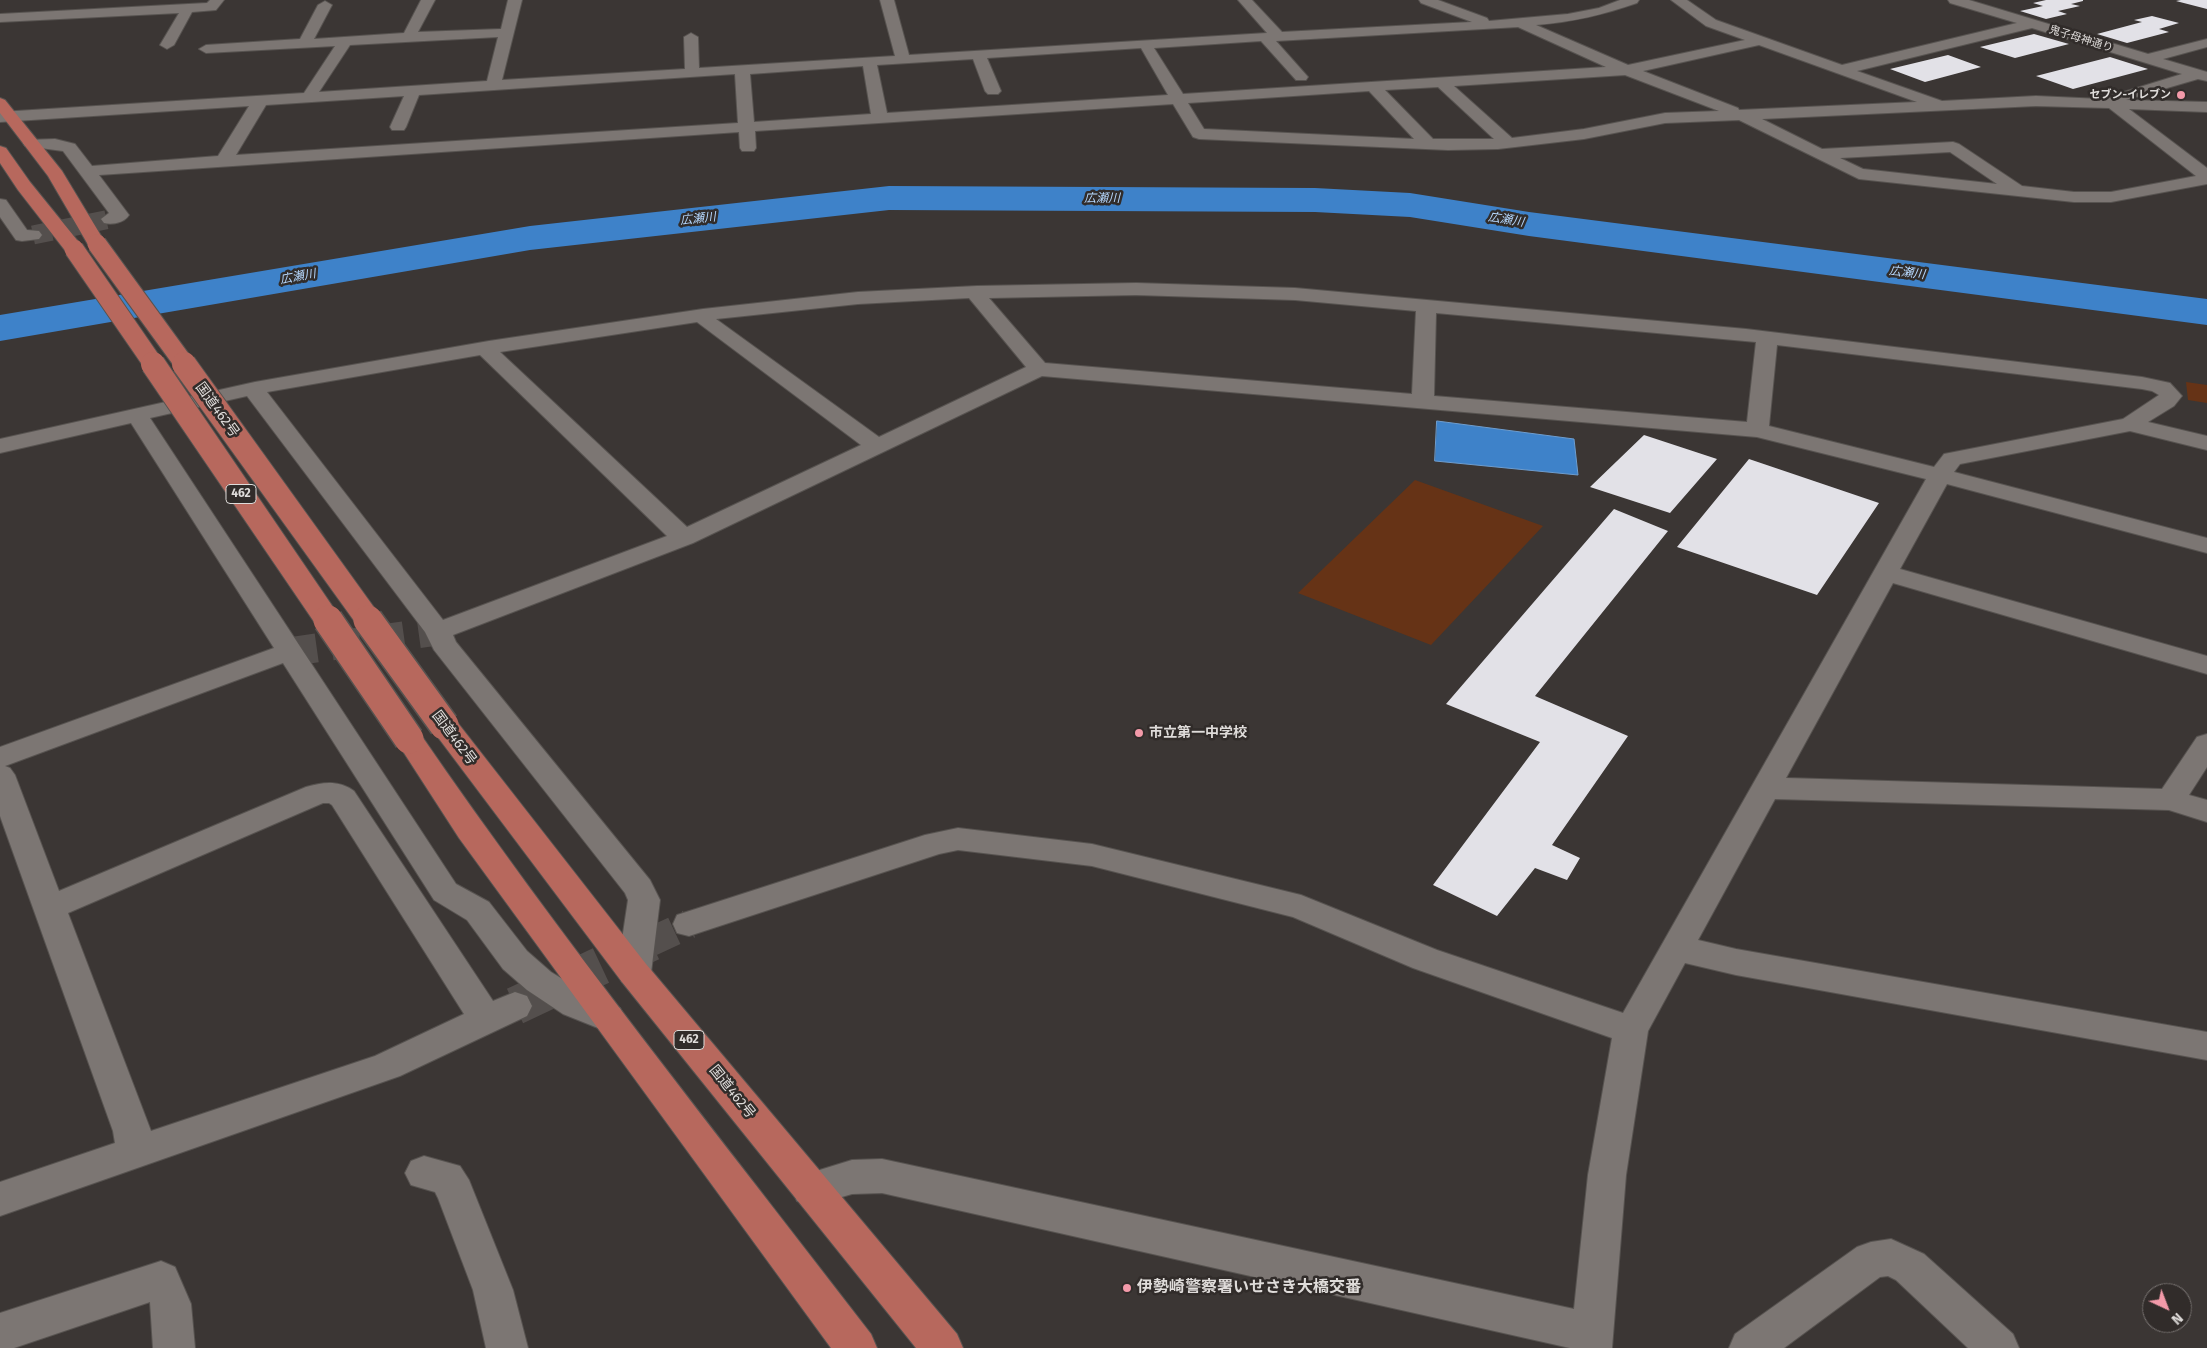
<!DOCTYPE html>
<meta charset="utf-8">
<style>
body{margin:0}
#map{position:relative;width:2207px;height:1348px;overflow:hidden;background:#3b3634;font-family:"Fira Sans",sans-serif}
canvas{display:block}
.north{position:absolute;left:2142px;top:1283px;width:50px;height:50px;box-sizing:border-box;background:#312c2a;border:1px solid #777270;border-radius:50%;rotate:137deg;font-size:14px;font-weight:700;line-height:20px;text-align:center;color:#dfdcda}
.north::after{content:'';display:block;margin:auto;width:18px;height:22px;background:#f39aa9;clip-path:polygon(50% 0,100% 100%,50% 72%,0 100%)}
</style>
<div id="map">
<canvas width="2207" height="1348"></canvas>
<div class="north">N</div>
</div>
<script>
const ctx = document.querySelector('canvas').getContext('2d');
ctx.lineJoin = 'round';
function paint(path, color) { ctx.fillStyle = color; ctx.fill(path, 'evenodd'); }
function stroke(path, color, width, dash) { ctx.strokeStyle = color; ctx.lineWidth = width; ctx.lineCap = dash ? 'butt' : 'round'; ctx.setLineDash(dash || []); ctx.stroke(path); }
function write(font, color, halo, rows, align = 'center') {
  ctx.font = font + ' "Fira Sans","Noto Sans JP",sans-serif'; ctx.lineWidth = 5; ctx.setLineDash([]); ctx.textBaseline = 'middle'; ctx.strokeStyle = halo; ctx.fillStyle = color; for (const [text, x, y, turn = 0] of rows) {
    ctx.save(); ctx.translate(x, y); ctx.rotate((+turn || 0) * Math.PI / 180); ctx.textAlign = isNaN(turn) ? turn : align; if (halo) ctx.strokeText(text, 0, 0); ctx.fillText(text, 0, 0); ctx.restore();
  }
}
const green = new Path2D(`
 M2186,382l21,3v18l-19,-3z
 M1415,480l128,46 -112,119 -133,-52z`);
const water = new Path2D(`
 M1437,421l137,18 4,36 -143,-14z`);
const river = new Path2D(`
 M889,186l426,2 95,5 119,19 678,87v26l-678,-89 -119,-19 -95,-5 -426,-2 -359,40 -530,91v-26l530,-89z`);
const building = new Path2D(`
 M2046,0h37v1l-12,3 9,2 -22,5 9,3 -21,5 -26,-8 23,-5 -10,-3z
 M2181,0h26v9l-31,-8z
 M2152,16l27,7 -20,6 10,3 -42,11 -30,-9 45,-12 -8,-2z
 M2034,34l35,10 -54,14 -35,-11z
 M1948,55l33,12 -56,15 -35,-13z
 M2110,57l38,12 -75,20 -37,-13z
 M1644,435l73,24 -47,54 -80,-26z
 M1749,459l130,44 -62,92 -140,-48z
 M1614,509l54,22 -133,165 93,40 -76,109 28,13 -13,22 -32,-12 -38,48 -64,-31 107,-143 -94,-38z`);
const minorTunnelFar2 = new Path2D(`
 M33,235l77,-16`);
const minorTunnelFar1 = new Path2D(`
 M288,652l150,-21
 M648,943l41,-19`);
const minorTunnel = new Path2D(`
 M515,1006l136,-64`);
const minor = new Path2D(`
 M210,0h14l-8,10 -24,2 -18,33 -7,4 -7,-4 19,-32 -179,9v-8l207,-11z
 M421,0h14l-17,32 83,-3 7,-29h14l-20,80 183,-11 -1,-32 7,-4 7,4 1,31 196,-12 -15,-56h14l15,55 358,-22 -29,-33h14l30,32 190,-10 -51,-19 -2,-3h19l49,18 2,3 79,-7 31,-6 21,-8h19l-2,3c-34,12 -65,19 -101,22l92,40 117,-25 -39,-14 -35,-26h16l29,20 126,45 175,-42 -67,-20 -2,-3h21l179,54 59,-15v8l-44,12 44,13v9l-9,-2 -72,21 81,2v10l-78,-3 78,59v16l-96,18h-37l-215,-23 -120,-59 -74,3 -81,16 -86,10 -50,1 -249,-11 -6,-2 -20,-33 -418,27 1,17 -2,3h-12l-2,-3 -1,-16 -640,43 30,40c-5,8 -17,10 -25,8l-3,-4 8,-6 -46,-62 -38,-5 -2,-3 2,-3 30,-1 20,5 17,22 126,-10 31,-50 -249,16v-10l304,-19 31,-47 -129,7 -7,-4 7,-4 94,-6 18,-34 7,-4 7,4 -18,34 90,-6zM1518,27l88,40 -423,27 -29,-46 107,-7 35,39h10l2,-3 -32,-36zM2032,28l150,46 -81,25 -65,-3 -94,5 -85,-30zM498,37l-11,44 -168,11 31,-47zM1759,45l158,57 -178,8 -1,-2 -95,-37zM1141,48l27,47 -281,18 -10,-48 96,-6 12,32 3,3h10l3,-3 -14,-33zM863,66l8,48 -117,8 -4,-48zM735,74l3,49 -502,32 30,-50 138,-9 -14,31 2,3h12l2,-3 13,-32zM1625,75l94,36 -54,2 -81,16 -72,9 -58,-52zM1438,87l56,52h-61l-48,-49zM1369,91l45,48 -210,-10 -16,-26zM2036,106l73,2 87,68 -85,16h-37l-52,-6 -63,-42 -6,-2 -131,7 -60,-30zM1950,152l47,32 -134,-15 -23,-11z
 M0,199l6,1 21,30 12,1 3,4 -3,4 -17,2 -6,-1 -16,-23z
 M1136,283l159,5 451,41 396,48 28,6 12,13 -8,10 -26,16 59,14v14l-77,-19 -170,33 -6,8 253,66v15l-260,-69 -47,85 307,87v18l-314,-91 -107,195 376,11 35,-52 10,-3v33l-18,28 18,5v22l-38,-12 -394,-11 -77,141 38,9 471,83v28l-471,-85 -51,-12 -37,68 -22,144 -14,173h-42l-688,-155 -30,1 -41,12 -14,-5 -5,-12 5,-12 55,-17 30,-1 692,150 14,-134 24,-137 -199,-70 -120,-51 -201,-51 -134,-16 -19,4 -250,82 -12,-3 -4,-9 4,-9 248,-80 33,-7 134,16 209,51 136,55 186,63 303,-534 -169,-42 -715,-61 -349,167 -240,92 3,7 194,238 10,20 -9,73 -5,9 -12,4 -12,-4 -5,-9 11,-73 -3,-7 -191,-243 -9,-18 -178,-236 -97,22 306,466 33,18 38,49 24,21 36,22 33,14 5,10 -5,10 -12,4 -45,-18 -36,-24 -24,-21 -36,-49 -33,-20 -151,-237 -278,103 5,2 5,7 44,116 247,-104c17,-5 33,-7 48,4l139,210 22,-9 12,4 5,10 -5,10 -127,60 -400,140v-34l115,-39 -2,-12 -113,-315v-69l274,-99 -143,-225 -131,30v-14l255,-57 234,-41 214,-32 155,-17 119,-6zM1136,295l159,5 121,11 -4,83 -367,-31 -56,-65zM969,298l57,69 -147,70 -163,-118 142,-15zM1436,313l320,29 -9,80 -313,-26zM697,322l164,123 -174,82 -187,-175zM1777,345l365,44 10,2 7,4 -36,24 -179,35 -10,13 -165,-41zM480,355l187,181 -224,84 -176,-228zM323,803h6l3,2 132,209 -89,42 -224,75 -83,-218z
 M424,1156l36,10 9,14 44,110 15,58h-42l-13,-58 -35,-92 -3,-6 -24,-7 -6,-12 6,-12z
 M1891,1239l33,15 89,80 6,14h-51l-72,-68 -8,-4 -8,1 -96,71h-55l6,-14 122,-87 14,-5z
 M161,1261l14,6 16,37 4,44h-42l-3,-46 -136,46h-14v-35z`);
const highway = new Path2D(`
 M0,98l5,2 57,71 44,73 -2,4 -7,2 -7,-2 -42,-72 -48,-63z
 M0,146l6,2 24,34 51,63 2,4 -2,4 -7,2 -7,-2 -49,-63 -18,-27z
 M444,716l10,2 192,246 311,370 6,14h-47l-294,-366 -188,-250 -4,-7 4,-7z
 M409,729l10,3c142,207 299,403 452,602l6,14h-46l-372,-510 -64,-99 4,-7z`);
const highwayBridgeFar2 = new Path2D(`
 M97,244l88,121
 M74,249l80,116`);
const highwayBridgeFar1 = new Path2D(`
 M153,364l175,257
 M184,364l185,257`);
const highwayBridge = new Path2D(`
 M328,620l81,119
 M368,620l76,105`);
const markers = [
 [2181,95,5,"#f39aa9"],
 [1139,733,5,"#f39aa9"],
 [1127,1288,5,"#f39aa9"]
];
const farStreetnames = [
 ["鬼子母神通り",2081,39,17]
];
const farPoinames = [
 ["セブン-イレブン",2171,95]
];
const farWaternames = [
 ["広瀬川",1102,199],
 ["広瀬川",698,219,-6],
 ["広瀬川",1506,220,9],
 ["広瀬川",1907,273,7],
 ["広瀬川",298,277,-10]
];
const shields = [
 [241,494,30],
 [689,1040,30]
];
const shieldNames = [
 ["462",241,494],
 ["462",689,1040]
];
const streetNames = [
 ["国道462号",217,410,54],
 ["国道462号",454,738,53],
 ["国道462号",732,1092,51]
];
const poiNames = [
 ["市立第一中学校",1149,733]
];
const nearPoinames = [
 ["伊勢崎警察署いせさき大橋交番",1137,1288]
];
paint(green, '#663316');
paint(water, '#3e82c9');
stroke(water, '#6e9dce', 1);
paint(river, '#3e82c9');
paint(building, '#e2e1e7');
stroke(minorTunnelFar2, '#544f4d', 19, [19, 9]);
stroke(minorTunnelFar1, '#544f4d', 29, [29, 15]);
stroke(minorTunnel, '#544f4d', 38, [38, 19]);
stroke(minor, '#575350', 2);
stroke(highway, '#575350', 2);
paint(minor, '#7c7673');
paint(highway, '#b7685d');
stroke(highwayBridgeFar2, '#575350', 21, []);
stroke(highwayBridgeFar1, '#575350', 26, []);
stroke(highwayBridge, '#575350', 32, []);
stroke(highwayBridgeFar2, '#b7685d', 19);
stroke(highwayBridgeFar1, '#b7685d', 24);
stroke(highwayBridge, '#b7685d', 29);
for (const [x, y, r, color] of markers) { const dot = new Path2D(); dot.arc(x, y, r, 0, 2 * Math.PI); ctx.fillStyle = color; ctx.fill(dot); stroke(dot, '#312c2a', 2); }
write('11px', '#dfdcda', '#312c2a', farStreetnames);
write('bold 11px', '#dfdcda', '#312c2a', farPoinames, 'right');
write('italic 12px', '#b6d8fe', '#312c2a', farWaternames);
for (const [x, y, w] of shields) { const box = new Path2D(); box.roundRect(x - w / 2, y - 9.5, w, 19, 4); ctx.fillStyle = '#312c2a'; ctx.fill(box); stroke(box, '#dfdcda', 1); }
write('bold 12px', '#dfdcda', null, shieldNames);
write('14px', '#dfdcda', '#312c2a', streetNames);
write('bold 14px', '#dfdcda', '#312c2a', poiNames, 'left');
write('bold 16px', '#dfdcda', '#312c2a', nearPoinames, 'left');
</script>
